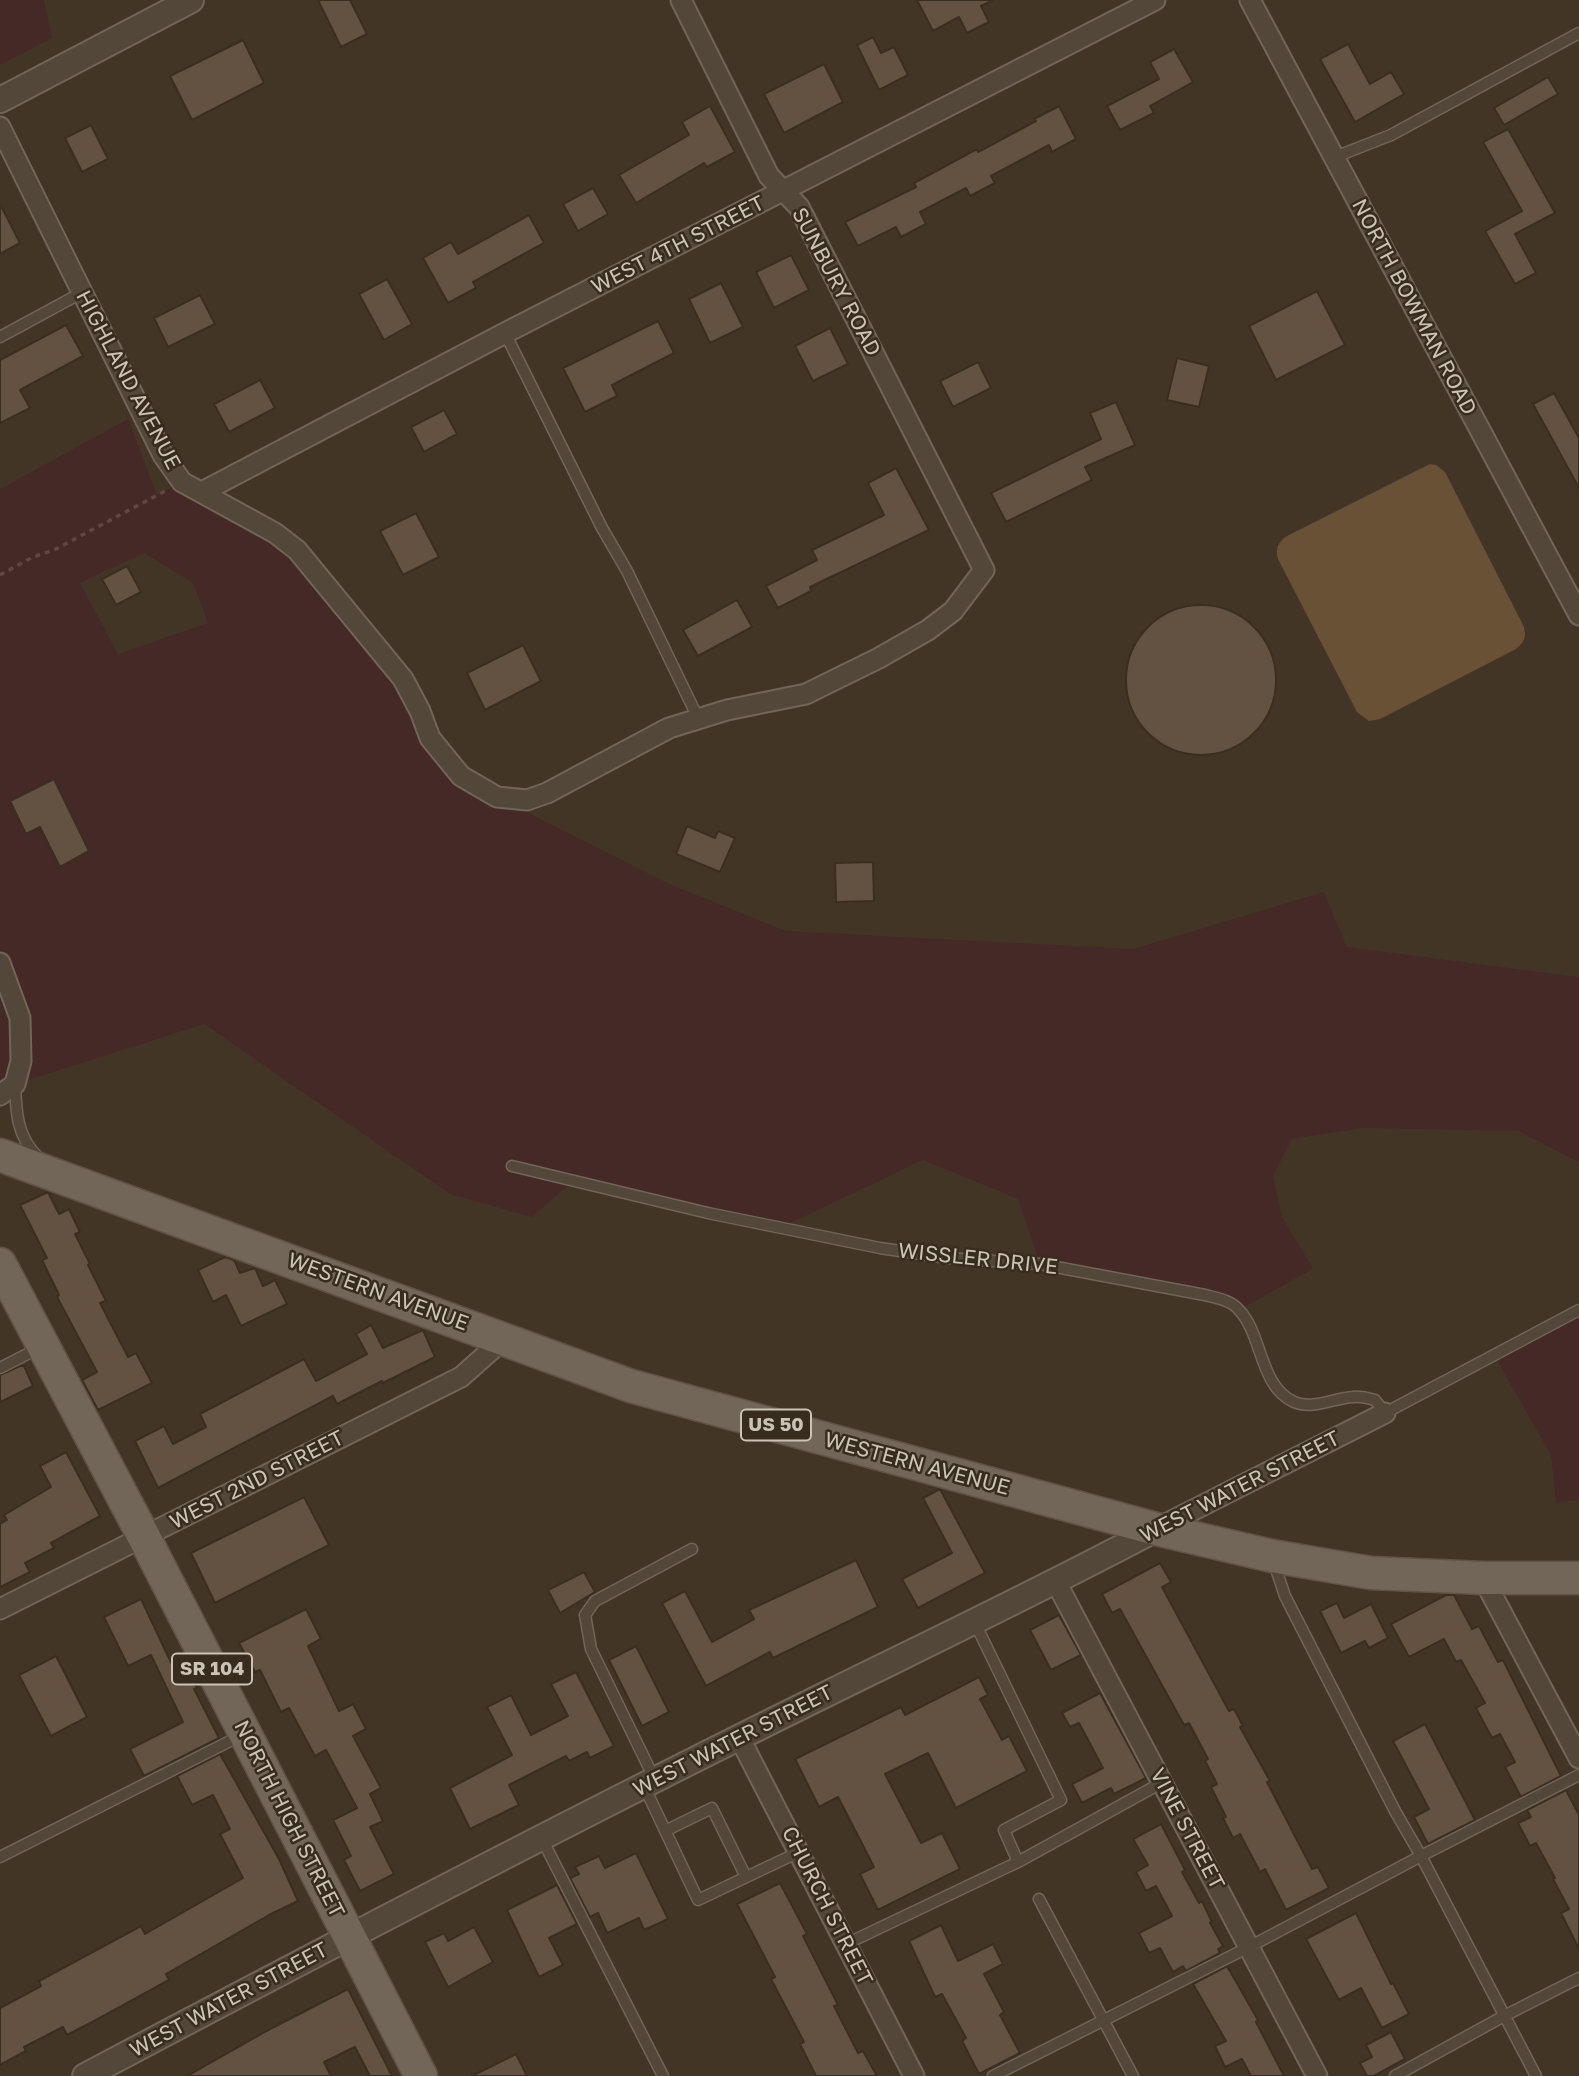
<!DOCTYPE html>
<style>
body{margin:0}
canvas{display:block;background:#433525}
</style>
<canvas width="1579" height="2076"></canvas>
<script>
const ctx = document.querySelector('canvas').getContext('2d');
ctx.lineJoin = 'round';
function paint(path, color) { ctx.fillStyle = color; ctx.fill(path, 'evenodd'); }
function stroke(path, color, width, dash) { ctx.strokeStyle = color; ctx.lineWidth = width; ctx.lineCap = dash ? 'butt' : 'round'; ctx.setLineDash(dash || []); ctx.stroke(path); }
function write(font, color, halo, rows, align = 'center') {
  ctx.font = font + ' "Golos Text",sans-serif'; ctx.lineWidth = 5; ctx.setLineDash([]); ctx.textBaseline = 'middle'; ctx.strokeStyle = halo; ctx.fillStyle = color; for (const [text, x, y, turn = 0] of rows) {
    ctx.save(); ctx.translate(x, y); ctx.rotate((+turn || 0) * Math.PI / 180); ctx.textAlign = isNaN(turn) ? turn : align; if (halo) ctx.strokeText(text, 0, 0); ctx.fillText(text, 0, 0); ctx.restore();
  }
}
const green = new Path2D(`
 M0,0h44l8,38 -52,27z
 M128,419l29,76 25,-13 93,51 109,122 46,83 67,59 170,86 119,48 347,18 191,-57 23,55 232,30v185l-61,-31 -155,-3 -71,11 -19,37 9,41 31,52 -74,41 -9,-7 -190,-39 -22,-65 -95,-39 -143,68 -206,-48 -42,37 -82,-23 -246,-170 -188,60 -10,6 -6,-11v-590zM144,553l49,30 15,40 -90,31 -38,-71z
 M1579,1310v190l-23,2 -5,-47 -57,-100z`);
const water = new Path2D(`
 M1430,464l6,1 9,7 78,153c4,10 2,17 -7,24l-136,70 -11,2 -12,-9 -79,-153c-3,-10 0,-17 9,-23z`);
const building = new Path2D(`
 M318,0h32l17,34 -26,13z
 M917,0h76l-12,6 8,16 -22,11 -8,-16 -26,14z
 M873,37l8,16 13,-6 14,28 -29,15 -22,-45z
 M243,40l21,43 -72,37 -22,-44z
 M1348,44l22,40 21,-12 13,22 -49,28 -35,-63z
 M1174,49l19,33 -43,24 4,7 -34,17 -13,-24 52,-27 -9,-17z
 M824,64l19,38 -59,31 -20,-39z
 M1548,77l10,17 -54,31 -10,-17z
 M710,106l25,46 -28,15 -3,-4 -68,40 -17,-28 70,-40 -7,-13z
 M1059,106l17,33 -24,13 -3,-7 -58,31 4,7 -25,13 -4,-8 -46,24 6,12 -25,13 -5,-10 -38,19 -13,-24 71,-35 -2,-4 63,-34 1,3 58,-31 -2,-2z
 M91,125l17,34 -26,13 -17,-34z
 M1508,129l47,84 -40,21 21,39 -21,11 -30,-53 37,-20 -39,-69z
 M593,188l15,26 -30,17 -15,-27z
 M0,204l20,39 -20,11z
 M529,215l15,28 -71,39 3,6 -28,15 -25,-45 28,-16 7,12z
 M791,255l18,35 -35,18 -18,-36z
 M387,279l25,45 -28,16 -25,-46z
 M721,283l22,44 -33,16 -21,-44z
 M1317,291l28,54 -69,35 -27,-54z
 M200,295l15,29 -47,23 -14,-29z
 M658,321l16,32 -62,32 5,11 -32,16 -22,-44z
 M66,325l17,31 -63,34 10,18 -30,15v-63z
 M830,328l18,36 -35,17 -18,-35z
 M1177,358l32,8 -10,41 -32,-7z
 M978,362l13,26 -38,19 -13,-26z
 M260,380l15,28 -46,24 -15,-28z
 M1554,393l25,45v50l-46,-84z
 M1116,402l19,43 -50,22 7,13 -86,42 -15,-29 110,-54 -11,-26z
 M444,410l13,24 -33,18 -13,-25z
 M896,468l33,62 -119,57 1,4 -33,17 -12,-22 51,-26 -5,-10 72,-35 -16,-32z
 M416,513l23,44 -36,18 -23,-44z
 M127,566l14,26 -25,13 -14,-26z
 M737,600l15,27 -54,29 -15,-26z
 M1126 680a75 75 0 1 1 150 0a75 75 0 1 1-150 0Z
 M523,645l18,36 -56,29 -18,-37z
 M54,779l35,72 -29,16 -20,-40 -14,7 -16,-33z
 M687,826l28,12 3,-7 17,7 -15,34 -44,-18z
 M873,862l1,39 -38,1 -1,-39z
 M48,1192l11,22 10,-5 11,23 -5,2 15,30 -2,1 18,36 -6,2 28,54 8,-4 16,30 -54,27 -16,-30 15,-8 -40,-75 2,-2 -17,-35 5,-2 -27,-53z
 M225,1257l9,3 6,13 15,-5 8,18 12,-6 12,24 -46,22 -15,-31 -13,7 -15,-32z
 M371,1325l12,23 40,-18 12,27 -52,26 -1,-2 -45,23 -4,-8 -175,92 -23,-47 29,-15 9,18 33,-17 -6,-13 104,-55 12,22 51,-27 -11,-20z
 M20,1366h4l9,20 -33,16v-27z
 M66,1452l34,64 -49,27 3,5 -29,15 5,9 -30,15v-63l7,-4 -3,-5 47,-28 -11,-21z
 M940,1489l45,84 -67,35 -16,-29 50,-26 -29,-55z
 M304,1497l25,48 -114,58 -24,-50z
 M856,1560l22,47 -105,51 -3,-6 -64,34 -44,-83 23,-12 27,51 42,-23 -5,-9z
 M1160,1563l11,19 -9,5 67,124 5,-2 9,17 -3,1 30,54 -3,1 45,87 6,-2 11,21 -43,22 -21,-41 -5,3 -20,-38 -7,4 -10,-20 3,-1 -15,-30 6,-3 -12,-23 3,-2 -19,-36 -5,2 -64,-116 -8,4 -10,-19z
 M584,1572l11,20 -35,21 -12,-23z
 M1446,1595h8l18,34 7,-3 19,36 5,-2 58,116 -40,21 -16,-30 10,-5 -15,-28 -8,4 -16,-30 9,-5 -24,-43 -5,2 -12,-23 -35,18 -18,-33z
 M141,1599l34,72 11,-5 11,22 -3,1 25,49 -75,38 -14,-27 53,-27 -32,-67 -23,11 -24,-49z
 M1337,1603l7,15 27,-14 17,34 -19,10 -4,-7 -24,12 -21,-42z
 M306,1609l15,30 -13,7 31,65 14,-7 13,25 -13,7 28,52 -11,6 13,27 -13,6 24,47 -34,17 -16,-31 7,-4 -18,-36 24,-12 -31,-58 -11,6 -26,-48 -8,4 -21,-42 -5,2 -16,-29z
 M1059,1615l22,40 -30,15 -21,-40z
 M636,1646l33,66 -27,14 -33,-66z
 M56,1656l31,61 -36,19 -32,-61z
 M576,1672l38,74 -24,12 -3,-6 -18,9 -3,-5 -57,29 10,20 -49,24 -20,-41 62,-33 -25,-48 24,-12 20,40 37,-19 -17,-32z
 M979,1677l9,18 -8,4 22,41 7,-4 18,35 -71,37 -28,-55 -43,21 36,69 21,-10 18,36 -82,41 -18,-36 14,-7 -36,-70 -19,10 -24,-48 106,-52 4,8z
 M1100,1693l46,85 -32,16 -3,-6 -29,15 -10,-19 31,-16 -24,-45 -9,4 -8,-14z
 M1425,1724l50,96 -47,24 -14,-27 15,-8 -36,-68z
 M220,1754l59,105 19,42 -29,14 -103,59 3,6 -71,39 -31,16 -4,-8 -39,20 2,4 -26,14v-57l41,-22 -2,-5 37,-20 65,-35 4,8 98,-56 -23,-44 10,-5 -17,-34 -21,10 -15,-29z
 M1566,1790l13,25v134l-18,-36 8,-4 -16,-30 2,-1 -19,-35 -6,3 -12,-23 13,-6 -4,-7z
 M1161,1824l24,46 -3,2 17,31 3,-2 10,21 -2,1 13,23 -5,3 2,4 -34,18 -3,-5 -10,6 -13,-24 -11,5 -10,-20 33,-17 -16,-30 -10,5 -10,-19 12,-7 -15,-26z
 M636,1853l32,66 -24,11 -5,-12 -32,15 -9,-20 -8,4 -20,-39 9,-4 -4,-7 24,-11 6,12z
 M780,1883l27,51 -4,2 35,69 -4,1 24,47 5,-2 14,25h-61l-16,-32 4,-2 -33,-63 4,-2 -38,-73z
 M557,1885l20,39 -28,14 14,27 -24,12 -32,-67z
 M1356,1913l35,71 2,-1 16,31 -27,14 -21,-40 -22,12 -33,-61z
 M941,1925l17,36 35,-17 10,20 -19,10 20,38 -4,3 20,38 -41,21 -17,-33 4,-3 -24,-44 -7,3 -26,-56z
 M474,1927l19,35 -45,25 -23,-45 19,-9 4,8z
 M1227,1966l31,54 -2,2 28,54h-33l-9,-17 -17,8 -10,-21 11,-5 -33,-57z
 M348,1989l44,87h-22l-15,-29 -31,15 7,14h-144l85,-48z
 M1391,2032l14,27 -31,17h-7l-7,-13 12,-6 -6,-12z
 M516,2054l11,22h-55z`);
const path = new Path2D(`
 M0,575l31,-17 25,-9 109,-58`);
const service = new Path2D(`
 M1335,157l56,-22 188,-102
 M505,333l97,195 25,43 71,147
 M0,337l83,-45
 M15,1084c1,28 2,53 23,73
 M512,1166l196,47 172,35 67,10 93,6 165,31c11,3 26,5 34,15 24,25 20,76 55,92 19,8 40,-4 59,-5 7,-1 15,1 22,3l10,13 194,-103
 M0,1368l39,-20
 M655,1780l-64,-131 -6,-34 10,-14 97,-52
 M644,1786l54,114 101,-48
 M665,1831l47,-23 34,69
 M542,1839l121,237
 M0,1857l240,-121
 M1018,1862l145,-80
 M1039,1899l94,177
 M846,1944l172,-82 -14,-32 57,-30 -86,-177
 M993,2076l256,-129 172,-91 -26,-45 -110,-215 -12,-36
 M1395,2076l109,-60 75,-38
 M1536,2076l-115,-220 158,-81`);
const minor = new Path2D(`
 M1250,0l329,615
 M0,127l163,328 19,27 93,51 22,17 106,129 17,32 10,27 31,38 36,21 30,3 20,-7 122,-65 58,-18 79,-16 73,-36 49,-28 25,-19 31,-41 -185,-363 -30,-31 -88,-176
 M202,492l303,-159 650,-333
 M0,963l20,55 1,43 -6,23 -15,11
 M1156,1529l229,-116
 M1483,1578l96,180
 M1056,1582l261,494
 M0,1609l461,-232 44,-39
 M739,1737l175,339`);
const tertiary = new Path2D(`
 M0,100l191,-100
 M85,2076c217,-115 435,-229 655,-339 139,-70 279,-135 416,-208`);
const primary = new Path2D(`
 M0,1155l631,231 525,143 116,27 99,17 112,5h96
 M0,1264l144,273 277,539`);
const shields = [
 [776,1425,70],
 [212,1669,80]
];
const shieldNames = [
 ["US 50",776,1425],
 ["SR 104",212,1669]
];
const streetNames = [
 ["WEST 4TH STREET",678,245,-27],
 ["SUNBURY ROAD",836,282,62],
 ["NORTH BOWMAN ROAD",1414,307,62],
 ["HIGHLAND AVENUE",128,380,62],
 ["WISSLER DRIVE",978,1259,6],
 ["WESTERN AVENUE",378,1292,20],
 ["WESTERN AVENUE",917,1464,15],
 ["WEST 2ND STREET",257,1480,-27],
 ["WEST WATER STREET",1240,1487,-27],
 ["WEST WATER STREET",733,1741,-27],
 ["NORTH HIGH STREET",289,1819,63],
 ["VINE STREET",1187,1829,62],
 ["CHURCH STREET",827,1906,63],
 ["WEST WATER STREET",229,2000,-28]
];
paint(green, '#442927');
paint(water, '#695136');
paint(building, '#635242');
stroke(building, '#3a2e20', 2);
stroke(service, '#706558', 13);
stroke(minor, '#706558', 23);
stroke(tertiary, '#706558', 28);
stroke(primary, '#5f5346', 35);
stroke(path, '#604645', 3.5, [5, 5]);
stroke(service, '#524739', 10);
stroke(minor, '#524739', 19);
stroke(tertiary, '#524739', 24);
stroke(primary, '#726658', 32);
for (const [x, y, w] of shields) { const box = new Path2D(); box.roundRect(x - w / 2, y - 15.5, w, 31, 5); ctx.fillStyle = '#382c1e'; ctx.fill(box); stroke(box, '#ccc3b7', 2); }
write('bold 19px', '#ccc3b7', null, shieldNames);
write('21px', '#ccc3b7', '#382c1e', streetNames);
</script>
